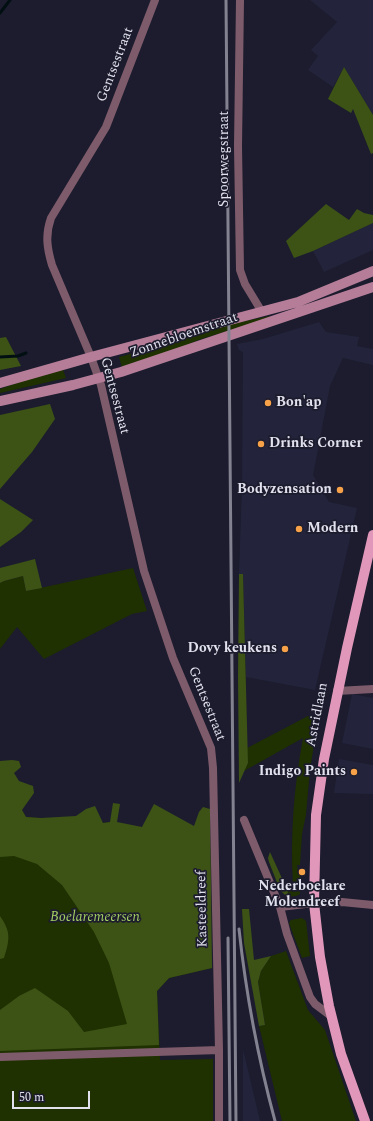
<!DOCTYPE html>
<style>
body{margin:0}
#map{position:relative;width:373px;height:1121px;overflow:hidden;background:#1c1c2e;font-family:Spectral,serif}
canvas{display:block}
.scale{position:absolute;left:12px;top:1091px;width:78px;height:18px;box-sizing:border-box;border:2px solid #e1e2ee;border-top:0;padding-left:5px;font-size:12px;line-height:14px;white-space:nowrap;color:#e1e2ee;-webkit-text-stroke:3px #1c1c2e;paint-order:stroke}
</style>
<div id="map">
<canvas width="373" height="1121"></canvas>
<div class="scale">50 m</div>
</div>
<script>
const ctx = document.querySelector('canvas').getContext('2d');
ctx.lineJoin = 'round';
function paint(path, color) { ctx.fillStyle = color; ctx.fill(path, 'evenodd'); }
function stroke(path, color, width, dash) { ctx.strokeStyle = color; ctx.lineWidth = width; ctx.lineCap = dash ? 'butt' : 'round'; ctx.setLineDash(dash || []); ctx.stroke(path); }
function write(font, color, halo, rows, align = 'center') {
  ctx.font = font + ' Spectral,serif'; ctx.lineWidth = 3.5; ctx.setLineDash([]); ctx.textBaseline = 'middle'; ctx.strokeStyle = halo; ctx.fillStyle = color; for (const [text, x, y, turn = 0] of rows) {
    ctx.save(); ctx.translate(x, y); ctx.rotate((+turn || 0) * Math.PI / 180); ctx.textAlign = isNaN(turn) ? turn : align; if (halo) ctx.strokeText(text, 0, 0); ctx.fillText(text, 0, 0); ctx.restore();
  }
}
const built = new Path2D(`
 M310,0h63v115l-29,-48 -11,20 -25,-17 10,-14 -7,-6 26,-28z
 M373,223v27l-49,22 -11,-21z
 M319,322l7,10 33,5 -2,9 16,3v16l-30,-7 -13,28 -17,89 16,27 28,6 -42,182 -69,-13 -3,-103h-4l3,-87 1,-135 -4,-2 -2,-6 26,-5z
 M352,694l21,4v51l-31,-6z
 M339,759l34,6v29l-39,-1z
 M243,1049l17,72h-17z`);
const green = new Path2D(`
 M270,316v2l-69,21 -36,15 -43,13 -3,-10 41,-11 13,-7 28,-9z
 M62,367l4,11 -66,15v-4z
 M133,568l14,43 -15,3 -88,45 -27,-32 -17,22v-66l4,-2 19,-5 3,15z
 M308,716l9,2 -3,20 1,1 -5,30 -4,46 -4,19 -2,31h-3l1,7h3l-1,22 -4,2 -9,1 2,-11h3l1,-2c-3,-49 1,-98 10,-146l-59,33 4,-8 -1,-15z
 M0,790l22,20 4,7 77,6 7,-1 102,146 -43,10 -12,13 3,69 53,-1v62h-213z
 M302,918l4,3 4,35 -8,2 -13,-35 2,-3z
 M286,951l22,59 17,20 31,91h-74l-23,-95 6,-1 -7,-43 3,-11 10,-15z`);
const forest = new Path2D(`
 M344,67l29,48v38l-2,1 -18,-45 -2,4 -23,-14z
 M326,204l23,16 8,-11 7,4 9,2v8l-60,28 -19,7 -8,-17z
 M6,337l15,29 -21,4v-32z
 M50,404l5,15 -23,33 -32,37v-74z
 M0,499l33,21 -12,12 -21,15z
 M35,559l7,29 -16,3 -3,-15 -19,5 -4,2v-15z
 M239,574h4l5,189 -9,20 -1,-107z
 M12,760l7,1 2,6 -7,6 5,8 14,5 1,7 -12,17 4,7 15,1 35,-2 10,-7 9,-3 8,17 7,-1 3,-19 7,1 -3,18 25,5 12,-23 40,22 5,-14 4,-5 7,2 2,159 -43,10 -12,13 2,54 -159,6v-41l19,-14 16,-8 33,23 16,21 43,-8 -18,-61 -15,-31 -32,-47 -25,-21 -23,-8 -14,1v-96z
 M270,852l15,33 4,1 -2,11 -7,-7 -11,-28 -1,-4z
 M242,909h7l5,51 17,-4 -10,15 -3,11 7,43 -6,1 -15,-83z
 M0,916c11,16 10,23 4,42l-4,1z`);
const stream = new Path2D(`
 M0,13l10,-13
 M0,357l18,-1 8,-3`);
const minor = new Path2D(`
 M155,0l-49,127 -55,91c-6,17 -4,30 1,47l39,92 10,28 43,186 29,87 38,90 2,20 6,282v71
 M240,0l-2,146 2,124 5,14 17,28
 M337,691l36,-2
 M244,820l36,87 7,27 23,63 5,7 16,12
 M280,907l34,-4 28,-1 31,3
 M0,1057l219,-7`);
const secondary = new Path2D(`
 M0,383l91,-26 207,-55 75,-31
 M0,401l73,-16 48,-13 252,-85`);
const primary = new Path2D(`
 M365,1121l-24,-67 -12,-48 -9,-49 -6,-54 2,-88 8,-56 23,-111 26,-113`);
const rail = new Path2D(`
 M226,0l10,1121
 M239,929c7,65 19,129 36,192
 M228,938l2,183`);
const markers = [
 [268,403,4,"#f7a149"],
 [261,444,4,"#f7a149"],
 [340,490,4,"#f7a149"],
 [299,529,4,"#f7a149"],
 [285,649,4,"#f7a149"],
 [354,772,4,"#f7a149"],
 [302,872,4,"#f7a149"]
];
const streetNames = [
 ["Gentsestraat",116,65,-69],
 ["Spoorwegstraat",225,159,-90],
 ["Zonnebloemstraat",184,336,-19],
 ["Gentsestraat",114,396,75],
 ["Gentsestraat",206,704,68],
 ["Astridlaan",318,715,-79],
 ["Kasteeldreef",203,909,-91]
];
const poiNames = [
 ["Bon'ap",276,403],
 ["Drinks Corner",269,444],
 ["Bodyzensation",332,490,"right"],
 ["Modern",307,529],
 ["Dovy keukens",277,649,"right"],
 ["Indigo Paints",346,772,"right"],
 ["Nederboelare",302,887,"center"],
 ["Molendreef",302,903,"center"]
];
const parkNames = [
 ["Boelaremeersen",95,918]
];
paint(built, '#23243b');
paint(green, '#1f3001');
paint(forest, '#3c5315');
stroke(stream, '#020f12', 3);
stroke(minor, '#7e5b6b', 8);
stroke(secondary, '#b57d98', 10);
stroke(primary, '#e097ba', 10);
stroke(rail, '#828291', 3);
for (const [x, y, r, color] of markers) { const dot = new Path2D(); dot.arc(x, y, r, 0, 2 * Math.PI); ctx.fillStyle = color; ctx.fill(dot); stroke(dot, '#1c1c2e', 1.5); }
write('14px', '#e1e2ee', '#1c1c2e', streetNames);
write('bold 14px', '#e1e2ee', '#1c1c2e', poiNames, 'left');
write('italic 14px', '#a3cf63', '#1c1c2e', parkNames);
</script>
